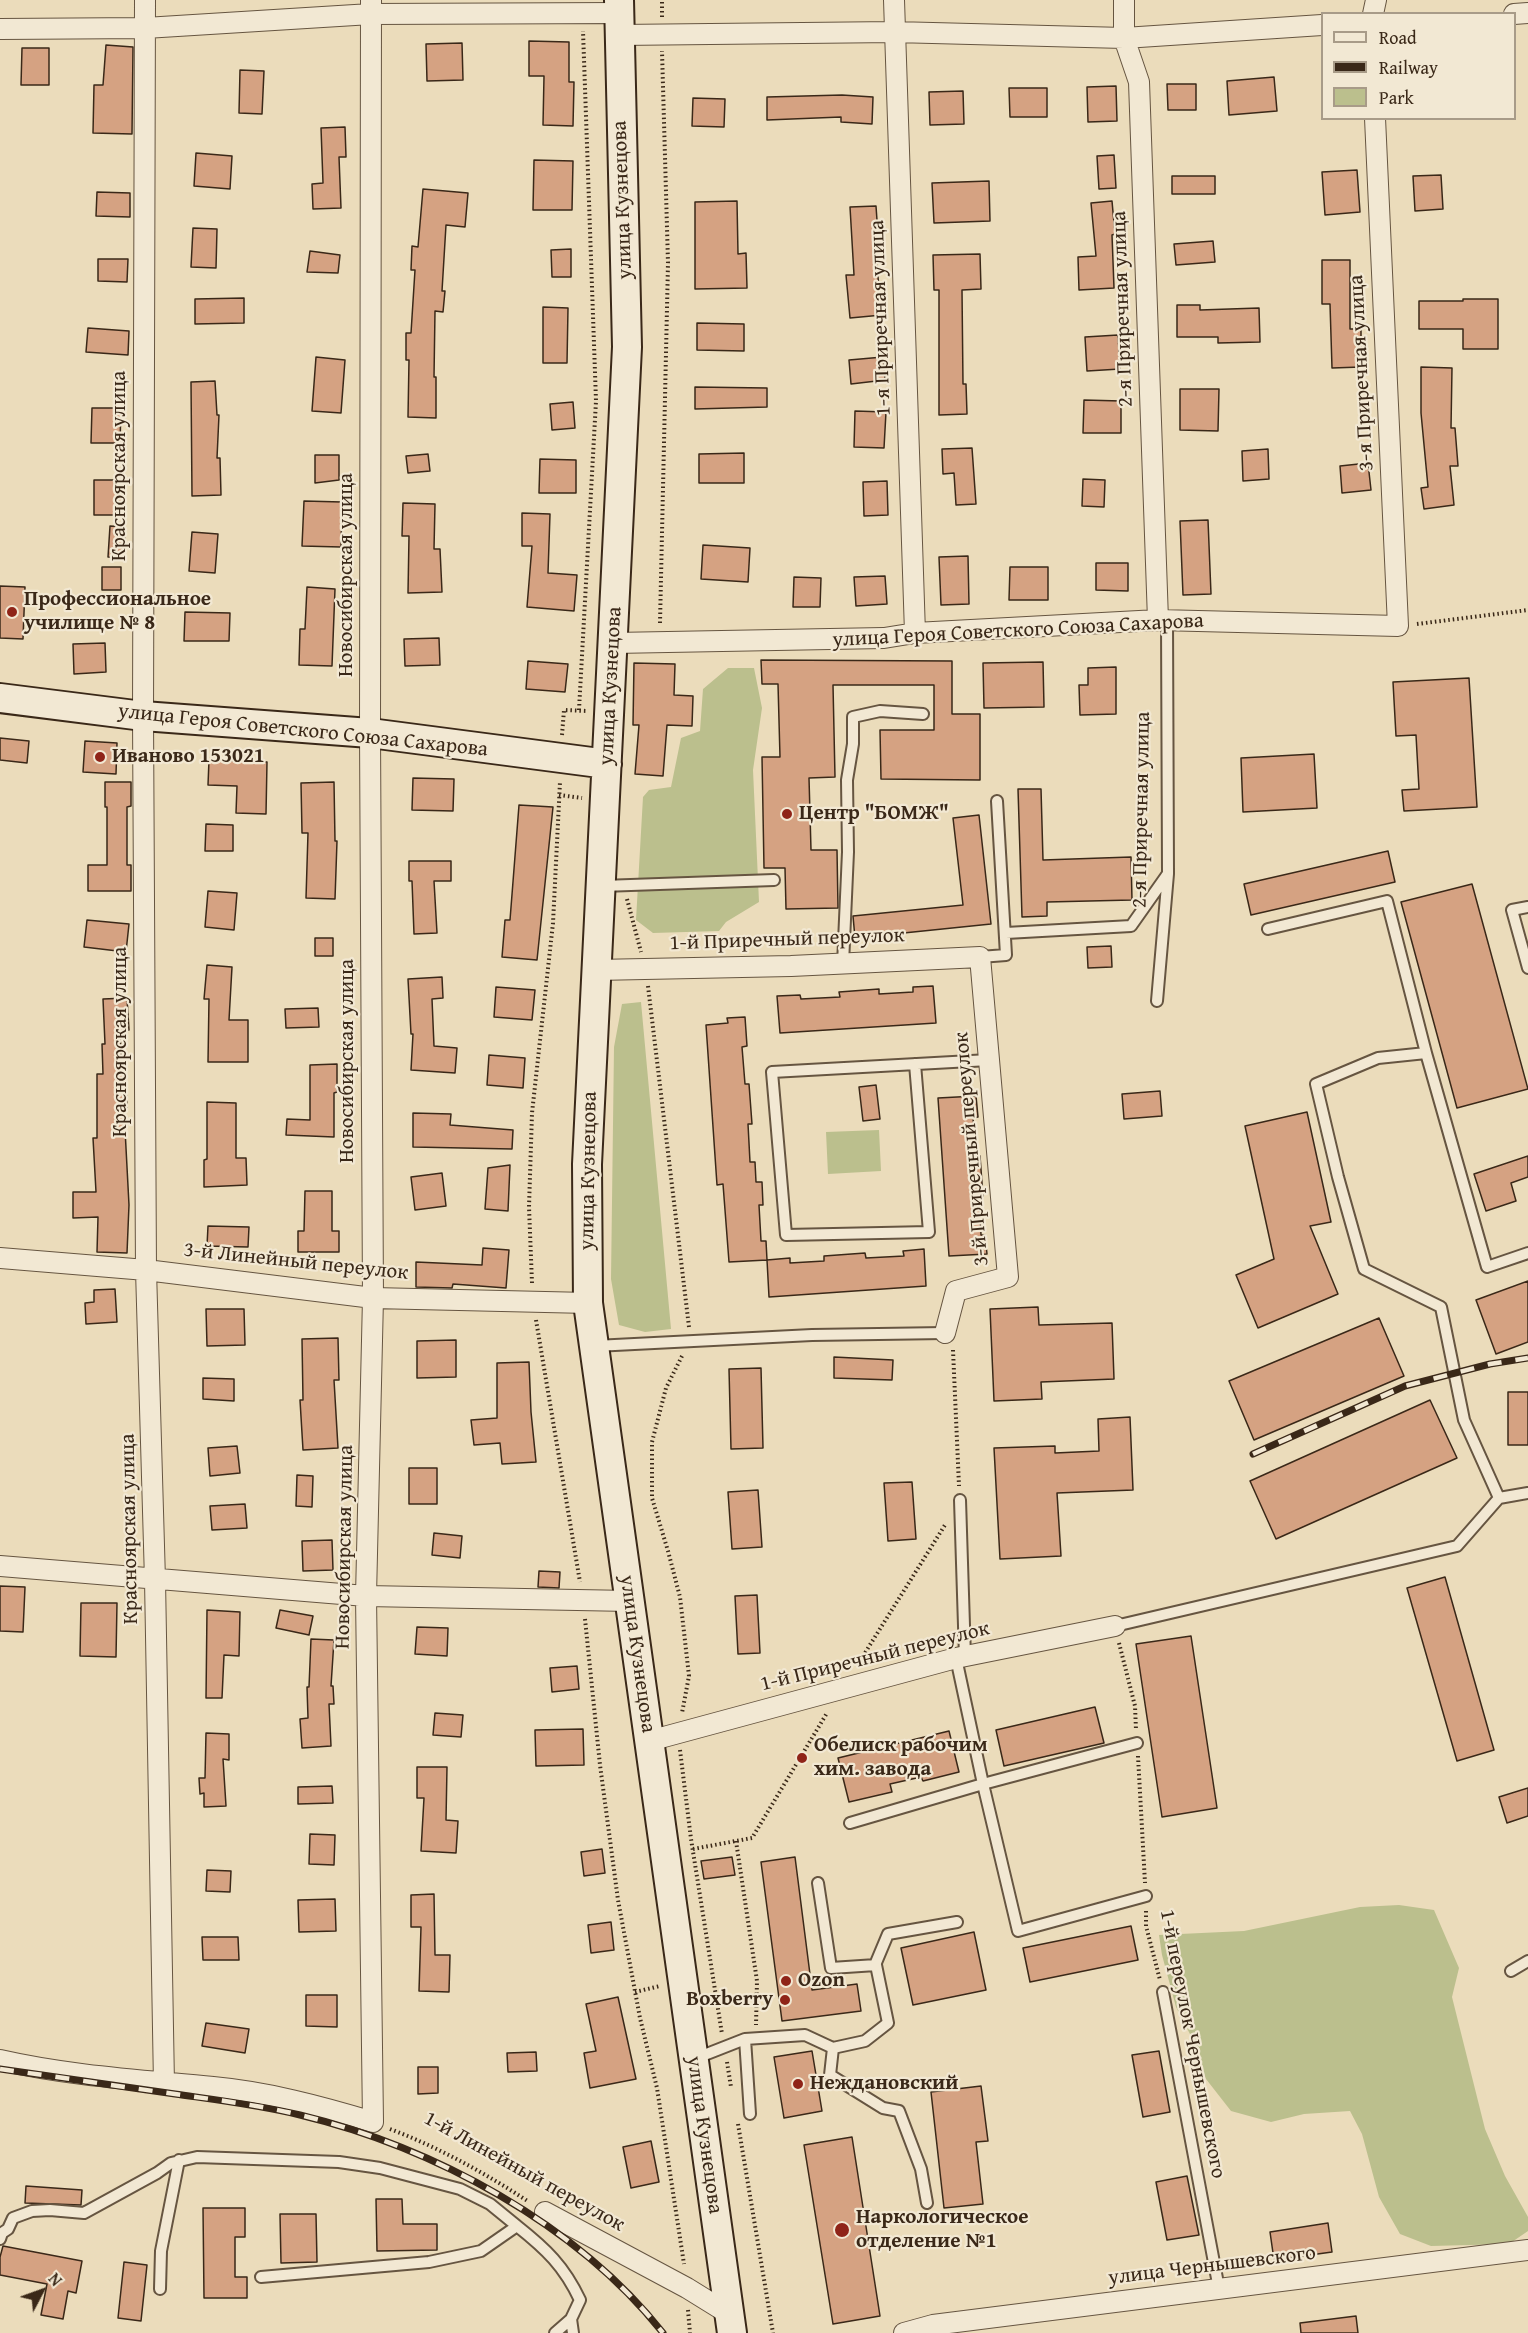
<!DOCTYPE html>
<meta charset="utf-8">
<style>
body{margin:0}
#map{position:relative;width:1528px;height:2333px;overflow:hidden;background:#ebdcbb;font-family:"Gentium Book Plus",serif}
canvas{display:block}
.legend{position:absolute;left:1321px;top:12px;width:195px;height:108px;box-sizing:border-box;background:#f2e8d3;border:2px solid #a89b88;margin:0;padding:8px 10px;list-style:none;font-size:18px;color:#3a2818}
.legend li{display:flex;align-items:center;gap:12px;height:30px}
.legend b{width:30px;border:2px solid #a89b88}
.north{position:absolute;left:12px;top:2261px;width:60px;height:60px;-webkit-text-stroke:4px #f2e8d3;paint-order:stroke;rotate:49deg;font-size:16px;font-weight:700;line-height:24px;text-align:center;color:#3a2818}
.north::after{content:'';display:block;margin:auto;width:21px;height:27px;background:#3a2818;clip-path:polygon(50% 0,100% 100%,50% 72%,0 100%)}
</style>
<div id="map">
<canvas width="1528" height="2333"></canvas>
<ul class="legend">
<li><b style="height:8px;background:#f2e8d3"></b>Road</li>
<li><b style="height:8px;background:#3a2818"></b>Railway</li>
<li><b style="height:16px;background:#bbbf8d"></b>Park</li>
</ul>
<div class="north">N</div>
</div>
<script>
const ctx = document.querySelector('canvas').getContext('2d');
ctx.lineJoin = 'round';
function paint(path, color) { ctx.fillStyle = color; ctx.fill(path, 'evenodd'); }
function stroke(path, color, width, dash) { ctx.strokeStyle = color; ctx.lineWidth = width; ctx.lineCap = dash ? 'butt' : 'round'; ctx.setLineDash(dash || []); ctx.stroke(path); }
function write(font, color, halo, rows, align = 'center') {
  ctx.font = font + ' "Gentium Book Plus",serif'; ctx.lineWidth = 4.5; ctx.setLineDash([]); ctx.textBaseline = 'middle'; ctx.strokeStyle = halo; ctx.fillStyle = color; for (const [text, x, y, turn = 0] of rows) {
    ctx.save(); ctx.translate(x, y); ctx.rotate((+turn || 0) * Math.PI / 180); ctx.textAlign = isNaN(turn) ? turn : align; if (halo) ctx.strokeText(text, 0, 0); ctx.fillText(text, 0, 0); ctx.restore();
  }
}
const green = new Path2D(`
 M728,668h26l8,40 -9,62 6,132 -33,20 -7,9 -66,2 -17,-13 7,-123 6,-7 22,-3 10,-49 19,-7 3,-42z
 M641,1002l30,327 -26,3 -26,-7 -8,-46 3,-232 8,-43z
 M879,1130l2,41 -53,3 -2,-42z
 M1399,1905l35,5 25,58 -7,29 33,132 20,47 23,41v14l-19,13 -78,2 -31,-12 -21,-37 -17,-63 -12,-23 -46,3 -33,8 -40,-11 -25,-32 -15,-43 -15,-29 -14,-52 -3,-20 85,-4 116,-24z`);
const building = new Path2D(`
 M529,41l40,1v40h5l-1,44 -30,-1 1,-49h-15z
 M462,43l1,37 -36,1 -1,-37z
 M106,45l27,2 -1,87 -39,-1 1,-48h9z
 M22,48h27v37h-28z
 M240,70l24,1 -2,43 -23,-1z
 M1274,77l3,34 -48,4 -2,-34z
 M1167,84h29v26h-28z
 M1116,86l1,35 -29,1 -1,-35z
 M1009,88h38v29h-37z
 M963,91l1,33 -34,1 -1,-33z
 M842,95l31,2 -1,27 -31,-2v-5l-74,3v-23z
 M693,98l32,1 -1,28 -32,-1z
 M345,127l1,30h-7l2,51 -28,1 -1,-25 11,-1 -2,-55z
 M196,153l36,3 -2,33 -36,-3z
 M1114,155l2,33 -17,1 -2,-33z
 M534,160l39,1 -1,49h-39z
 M1357,170l3,42 -35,3 -3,-43z
 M1441,175l2,34 -28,2 -2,-35z
 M1172,176h43v18h-43z
 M989,181l1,40 -56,2 -2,-40z
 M423,189l45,4 -3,34 -19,-2 -4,66h3l-2,21 -8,-1 -1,66h2v41l-28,-1 1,-57h-3v-27h5l4,-63h-4l1,-24 6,1z
 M97,192l33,1v24l-34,-1z
 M737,201l1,53 8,-1 1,35 -52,1v-87z
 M1112,201l3,33 -3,1 2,53 -35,2 -1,-33 18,-1 -5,-53z
 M876,206l3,43h-4l7,66 -32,3 -4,-43h8l-4,-68z
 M193,228l24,1 -1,39 -25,-1z
 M1213,241l2,21 -39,3 -2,-21z
 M571,249v28h-19l-1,-27z
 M310,251l30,4 -2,18 -31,-1z
 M980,254l1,35 -19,1 1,94h3l1,30 -28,1v-125h-5l-1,-35z
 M98,259h30l-1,23 -29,-1z
 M1322,260h28v69h11v38l-29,1 -2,-64h-8z
 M244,298v25l-49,1v-25z
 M1463,299h35v50h-35v-20h-44v-28h44z
 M1177,305h23v5l59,-2 1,34 -42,1v-6h-41z
 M543,307l25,1 -1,55h-24z
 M697,323l47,1v27l-47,-1z
 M88,328l41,3 -1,24 -42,-3z
 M1118,335l2,34 -33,2 -2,-34z
 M316,357l29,3 -4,53 -29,-2z
 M883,357l2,23 -34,4 -2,-24z
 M1421,367l31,1 -1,60h4l3,38h-8l4,39 -30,4 -3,-21 7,-1 -7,-74z
 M215,381l2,34h2l-2,43h3l1,37 -29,1 -1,-114z
 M695,387l72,1v19l-72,2z
 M1180,389h39l-1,42 -38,-1z
 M1084,400l37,1v32h-38z
 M573,402l2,26 -23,2 -2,-26z
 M92,408h29l-1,35h-29z
 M855,411l31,1 -2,36 -30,-1z
 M972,448l4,56 -20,1 -2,-32 -11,1 -1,-25z
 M1268,449l1,30 -26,2 -1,-30z
 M744,453v30h-45v-29z
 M428,454l2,17 -22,2 -2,-17z
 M315,455h24v25l-24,3z
 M540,459l36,1v33h-37z
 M1368,463l3,27 -29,3 -2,-27z
 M1083,479l22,1 -1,27 -22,-1z
 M94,480h29v35h-29z
 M887,481l1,34 -24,1 -1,-34z
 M304,501l38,1 -1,45 -39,-1z
 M403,503l32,1 -1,45h6l2,43 -34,1 1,-57h-7z
 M522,513l28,1 -2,59 29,2 -3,36 -47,-4 5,-61h-10z
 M1208,520l3,74 -28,1 -3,-74z
 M110,526l15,1 -1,31 -16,-1z
 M192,532l26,2 -3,39 -26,-2z
 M703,545l47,3 -2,34 -47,-3z
 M968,556l1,48 -28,1 -2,-48z
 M1096,563h32v28l-32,-1z
 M102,567h19v23h-19z
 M1010,567h38v33h-39z
 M885,576l2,28 -31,2 -2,-29z
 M794,577l27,1 -1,29h-27z
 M0,586l25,1 -2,52 -23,-1z
 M307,587l28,2 -3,77 -33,-1 1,-36h5z
 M185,612l45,1 -1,28h-45z
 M439,638l1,27 -35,1 -1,-27z
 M105,643l1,29 -32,2 -1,-30z
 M761,660l191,1v53h28v66l-99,-1 -1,-49h54v-45h-101l2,92 -26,1 2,72h26l1,58 -52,1 -1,-41h-21l-2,-111h18l-2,-73h-16z
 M528,661l40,3 -3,28 -39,-3z
 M1043,662l1,45 -60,1 -1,-45z
 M634,663l41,1 -1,31 19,1 -1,30 -25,-1 -4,51 -28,-2 4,-49h-6z
 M1116,667v47l-36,1 -1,-30h9v-17z
 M1469,678l8,129 -73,4 -2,-21 17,-1 -3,-54 -20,1 -3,-54z
 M0,738l29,3 -2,22 -27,-3z
 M85,741l32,2 -1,31 -33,-2z
 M1314,754l3,54 -74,4 -2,-54z
 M209,760l58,2 -1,52 -30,-1 1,-27 -29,-1z
 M413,778l41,1 -1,32 -41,-1z
 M105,782h26v24l-4,1v58h4v26h-43v-26h19v-58h-2z
 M334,782l1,59h2l-2,58 -29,-1 2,-65h-6l-1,-50z
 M1018,789h23l2,71 88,-3 1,43 -85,2v14l-25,1z
 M519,805l34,2 -16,153 -35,-3 3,-37h5z
 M979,815l12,109 -136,14 -2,-22 110,-11 -10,-87z
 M206,824l27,1v26h-28z
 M1388,851l7,31 -144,33 -7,-31z
 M409,861h42v20h-17l3,52 -23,1 -2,-53h-3z
 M1472,884l56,205 -71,19 -56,-206z
 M208,891l29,2 -3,37 -29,-3z
 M87,920l42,4 -3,28 -42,-5z
 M315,938h18v18h-18z
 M1111,946l1,21 -24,1 -1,-21z
 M207,965l25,2 -3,53h19v42h-40l1,-63h-5z
 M442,977l1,21 -11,1 2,47 23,2 -2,25 -44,-3 2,-36h-2l-3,-55z
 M933,986l3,37 -156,10 -3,-37 23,-1 1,4 39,-2 -1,-5 40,-3v5l34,-2v-5z
 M496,987l39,3 -3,30 -38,-3z
 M127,998l2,32 -9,1 2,43h4l1,36h-3l5,95 -2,48 -30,-1 1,-35 -25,1v-26h23l-3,-54h4v-64h6l-1,-30h3l-2,-45z
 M318,1008l1,19 -33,1 -1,-19z
 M745,1017l2,29 -5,1 3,37h4l3,40h-4l2,38h5l1,20h6l1,23h-4l2,36h5l1,19 -38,2 -6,-78 -6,1 -11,-160 22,-2 -1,-5z
 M489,1055l36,3 -2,30 -36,-3z
 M337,1064v28l-3,1v44l-48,-2 1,-16 23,1v-55z
 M876,1085l4,34 -17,2 -4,-34z
 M1160,1091l2,25 -38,3 -2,-25z
 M976,1096l2,21 -5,1 3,38h4l3,40 -4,1 2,38h4l2,19 -38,2 -11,-158z
 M207,1102l29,1v55h10l1,27 -43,2v-27l3,-1z
 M1307,1112l24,110 -21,4 28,68 -80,34 -22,-53 38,-16 -29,-133z
 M413,1113l38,1 -1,11 63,5 -1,19 -99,-2z
 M1528,1156v21l-17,6 5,18 -30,10 -12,-37z
 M510,1165l-2,46 -23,-2 3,-41z
 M442,1173l4,33 -31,4 -4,-33z
 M305,1191h27v40h7v21h-41v-21h6z
 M208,1226l41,1 -1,20 -41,-1z
 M483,1248l26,2 -3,38 -53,-4 -1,4 -36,-1v-25l66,3z
 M924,1249l2,37 -157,11 -2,-37 23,-2v5l34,-2v-5l41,-3 1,5 38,-2 -1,-5z
 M1528,1281v61l-32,12 -20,-54z
 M115,1289l2,33 -31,2 -1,-21 9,-1v-12z
 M1038,1307l1,18 73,-2 2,56 -73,3 1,17 -48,2 -4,-92z
 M206,1309h38l1,36 -38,1z
 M1379,1318l25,58 -150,64 -25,-59z
 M338,1338l1,42h-5l4,68 -35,2 -3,-50h3l-1,-61z
 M456,1340v37l-39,1v-37z
 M834,1357l59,3 -1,20 -58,-2z
 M529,1362l2,50 5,50 -34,2 -2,-21 -26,2 -3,-25 26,-2v-55z
 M761,1368l2,80 -32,1 -2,-80z
 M203,1378l31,1v22l-31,-2z
 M1508,1392h20v53h-20z
 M1430,1400l27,58 -181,81 -26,-58z
 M1130,1417l3,73 -76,3 4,63 -61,3 -6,-111 61,-2v7l44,-2 -1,-32z
 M237,1446l3,27 -30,3 -2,-28z
 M409,1468h28v36h-28z
 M297,1475l16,1 -1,31 -16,-1z
 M912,1482l4,57 -28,2 -4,-58z
 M758,1490l4,57 -30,2 -4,-57z
 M245,1504l2,24 -35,2 -2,-24z
 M434,1533l28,3 -2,22 -28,-3z
 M332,1540l1,30 -30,1 -1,-30z
 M539,1571l21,1 -1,16 -21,-1z
 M1445,1577l49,173 -37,11 -50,-173z
 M0,1586l25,1 -2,45 -23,-1z
 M757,1595l3,58 -22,1 -3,-58z
 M81,1603h36l-1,54 -36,-1z
 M207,1610l33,2 -1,44 -15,-1 -2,43h-16z
 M280,1610l33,6 -4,19 -33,-7z
 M417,1627l31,1 -1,28 -32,-2z
 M1191,1636l26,172 -55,9 -26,-173z
 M311,1639l23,1 -3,46h2l1,18h-5l2,42 -29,2 -2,-29 8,-1 -1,-31h2z
 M577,1666l2,23 -27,3 -2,-24z
 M1095,1707l9,36 -100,23 -8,-36z
 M435,1713l28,2 -2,22 -28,-2z
 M583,1729l1,36 -48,1 -1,-36z
 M949,1731l10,41 -36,9 -2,-4 -31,7 2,8 -43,10 -11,-44z
 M206,1733l23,1v26l-6,-1 3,47 -22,1v-14l-4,1 -1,-16h6z
 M417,1767h30l-1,53 12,1 -2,32 -35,-2 3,-53h-7z
 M332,1786l1,17 -35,1v-17z
 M1528,1788v28l-21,7 -8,-26z
 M310,1834l25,1 -1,30 -25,-1z
 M602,1849l3,24 -21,3 -3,-24z
 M732,1857l3,18 -31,4 -3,-18z
 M795,1857l17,133 45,-6 4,27 -79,10 -21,-159z
 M207,1870l24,1 -1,21 -24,-1z
 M434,1894l1,61h15l-1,37 -30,-1 2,-64h-10v-32z
 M335,1899l1,32 -37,1 -1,-32z
 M611,1922l3,28 -23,3 -3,-28z
 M1131,1926l7,34 -108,22 -7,-34z
 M974,1932l12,58 -73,15 -12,-57z
 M202,1937h36l1,23h-36z
 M306,1995h31v32l-31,-1z
 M618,1997l18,82 -46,9 -6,-35 12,-2 -10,-47z
 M206,2023l43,6 -4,24 -43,-7z
 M812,2051l10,60 -38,7 -10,-61z
 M1159,2051l11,61 -27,5 -11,-62z
 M536,2052l1,19 -29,1 -1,-19z
 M418,2067h20v26l-20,1z
 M981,2086l7,55 -12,1 7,62 -39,4 -13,-116z
 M852,2137l28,179 -47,8 -29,-179z
 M651,2141l8,41 -28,6 -8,-41z
 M1187,2176l12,59 -32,5 -11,-58z
 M26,2186l56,4 -1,15 -56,-2z
 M376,2199h26l1,25h34v26l-60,1z
 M203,2208h42v29h-10v40h12v21h-43z
 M280,2214h36l1,48 -36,1z
 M1328,2223l4,29 -58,8 -4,-28z
 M3,2246l79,15 -6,32 -8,-2 -5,28 -22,-4 6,-31 -47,-9v-18z
 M124,2262l23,3 -6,56 -23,-3z
 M1356,2316l2,17h-57l-1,-10z`);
const path = new Path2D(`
 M662,17v-17
 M660,623l8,-360 -6,-212
 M1417,624l111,-14
 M579,710l17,-309 -13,-370
 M562,735l2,-25 24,1
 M559,795l23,3
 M627,899l14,53
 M648,986l41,341
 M532,1283l-3,-76 3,-94 21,-190 7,-141
 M536,1320l44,262
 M953,1350l6,136
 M682,1356l-16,32 -14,54v56l16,53 12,46 9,79 -7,37
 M585,1619l15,146 18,135 22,118 17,70 27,176
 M1119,1643l16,63 1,24
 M858,1664l87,-139
 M680,1750l11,89 31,195
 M1138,1756l7,127
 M736,1841l21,140 -1,44
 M693,1849l59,-11 75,-125
 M1146,1911v15l14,54
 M635,1992l25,-6
 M727,2062l4,25
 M738,2124l35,209
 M390,2129c50,19 95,44 139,73
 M688,2310l2,23`);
const lane = new Path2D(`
 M602,886l172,-6
 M1528,907l-16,3 16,58
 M1268,929l119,-28 39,152 -48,5 -62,26 22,93 26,92 77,38 23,113 35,78
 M1006,933l125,-7 36,-51
 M980,957l26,-2 -9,-154
 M843,964l5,-112 -1,-72 6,-36v-27l27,-6 43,3
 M1157,1001l11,-127 -1,-254
 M1426,1053l61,214 41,-14
 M915,1064l14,168 -143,3 -14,-163 217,-12
 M595,1346l217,-11 133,-2
 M960,1500l5,157
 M1115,1626l342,-80 42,-48 29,-5
 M956,1658l27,126 35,147 128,-35
 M850,1823l133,-39 154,-41
 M875,1965l13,-31 69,-12
 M1511,1971l17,-10
 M1163,1992l56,297
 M745,2039l5,75
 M833,2048l-3,27 53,33 16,3 22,58 6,34
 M694,2059l51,-20 60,-4 28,13 32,-7 23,-18 -12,-58 -45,3 -13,-85
 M0,2239l2,-6 6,-4 5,-11 19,-7 18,-1 34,3 73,-40 14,-10 26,-6 142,5 41,6 80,21 30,15 27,22
 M261,2277l168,-15 52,-11 36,-25c29,23 47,40 63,74l-9,19 2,14
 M160,2289l1,-38 18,-91
 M555,2333l16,-14`);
const street = new Path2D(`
 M145,0l-2,716 3,554 9,310 9,504
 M894,0l21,633
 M1124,0v38l15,44 19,538
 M1373,14l3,-14
 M1514,14l14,-1
 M0,29l145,-1 226,-14 248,-1
 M619,35l275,-3 230,6 198,-13
 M614,643l270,-5 31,-5 243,-13 240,6 -23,-508
 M596,970l195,-4 189,-9 28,320 -52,14 -11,42
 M0,1258l146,12 227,28 215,5
 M0,1566l366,30 264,5
 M649,1741l307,-83 159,-32
 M0,2060c70,16 142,20 213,27 54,5 107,19 160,35l-7,-526 7,-298 -3,-565 1,-733
 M545,2212l142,76 42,26
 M904,2333l29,-8 595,-75`);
const secondary = new Path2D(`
 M619,0l8,347 -40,817 1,139 144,1030
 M0,698l143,18 227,17 237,31`);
const rail = new Path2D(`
 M1253,1454l152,-68 85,-22 38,-6
 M0,2069c58,8 117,17 175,25 42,6 84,11 125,21 133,32 277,109 363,218`);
const markers = [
 [12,612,6,"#8f2418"],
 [100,757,6,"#8f2418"],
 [787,814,6,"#8f2418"],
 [802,1758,6,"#8f2418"],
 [786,1981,6,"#8f2418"],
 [785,2000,6,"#8f2418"],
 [798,2084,6,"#8f2418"],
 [842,2230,8,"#8f2418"]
];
const streetNames = [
 ["улица Кузнецова",623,200,-92],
 ["2-я Приречная улица",1123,309,-92],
 ["1-я Приречная улица",881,318,-92],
 ["3-я Приречная улица",1362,373,-93],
 ["Красноярская улица",120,466,-90],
 ["Новосибирская улица",347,575,-90],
 ["улица Героя Советского Союза Сахарова",1018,631,-3],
 ["улица Кузнецова",611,686,-87],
 ["улица Героя Советского Союза Сахарова",303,731,6],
 ["2-я Приречная улица",1142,810,-89],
 ["1-й Приречный переулок",787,940,-2],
 ["Красноярская улица",121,1042,-90],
 ["Новосибирская улица",348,1061,-90],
 ["3-й Приречный переулок",972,1149,-95],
 ["улица Кузнецова",589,1171,-89],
 ["3-й Линейный переулок",296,1262,6],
 ["Красноярская улица",130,1529,-91],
 ["Новосибирская улица",345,1547,-89],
 ["улица Кузнецова",637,1654,82],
 ["1-й Приречный переулок",875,1657,-14],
 ["1-й переулок Чернышевского",1192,2044,79],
 ["улица Кузнецова",704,2135,82],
 ["1-й Линейный переулок",524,2172,29],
 ["улица Чернышевского",1212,2266,-7]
];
const poiNames = [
 ["Профессиональное",24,600],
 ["училище № 8",24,624],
 ["Иваново 153021",112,757],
 ["Центр \"БОМЖ\"",799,814],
 ["Обелиск рабочим",814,1746],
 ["хим. завода",814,1770],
 ["Ozon",798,1981],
 ["Boxberry",773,2000,"right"],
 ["Неждановский",810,2084],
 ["Наркологическое",856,2218],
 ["отделение №1",856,2242]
];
paint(green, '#bbbf8d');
paint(building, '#d5a282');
stroke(building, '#3a2818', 1.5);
stroke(lane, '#665541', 14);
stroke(street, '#665541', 22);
stroke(secondary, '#3a2818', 32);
stroke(path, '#3a2818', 4, [1.5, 3]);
stroke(lane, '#f2e8d3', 10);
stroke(street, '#f2e8d3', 20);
stroke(secondary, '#f2e8d3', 28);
stroke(rail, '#3a2818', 7);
stroke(rail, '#f2e8d3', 4.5, [14]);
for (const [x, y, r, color] of markers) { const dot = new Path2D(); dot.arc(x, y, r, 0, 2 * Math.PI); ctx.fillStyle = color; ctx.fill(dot); stroke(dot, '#f2e8d3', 2); }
write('21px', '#3a2818', '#f2e8d3', streetNames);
write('bold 21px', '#3a2818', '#f2e8d3', poiNames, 'left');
</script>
